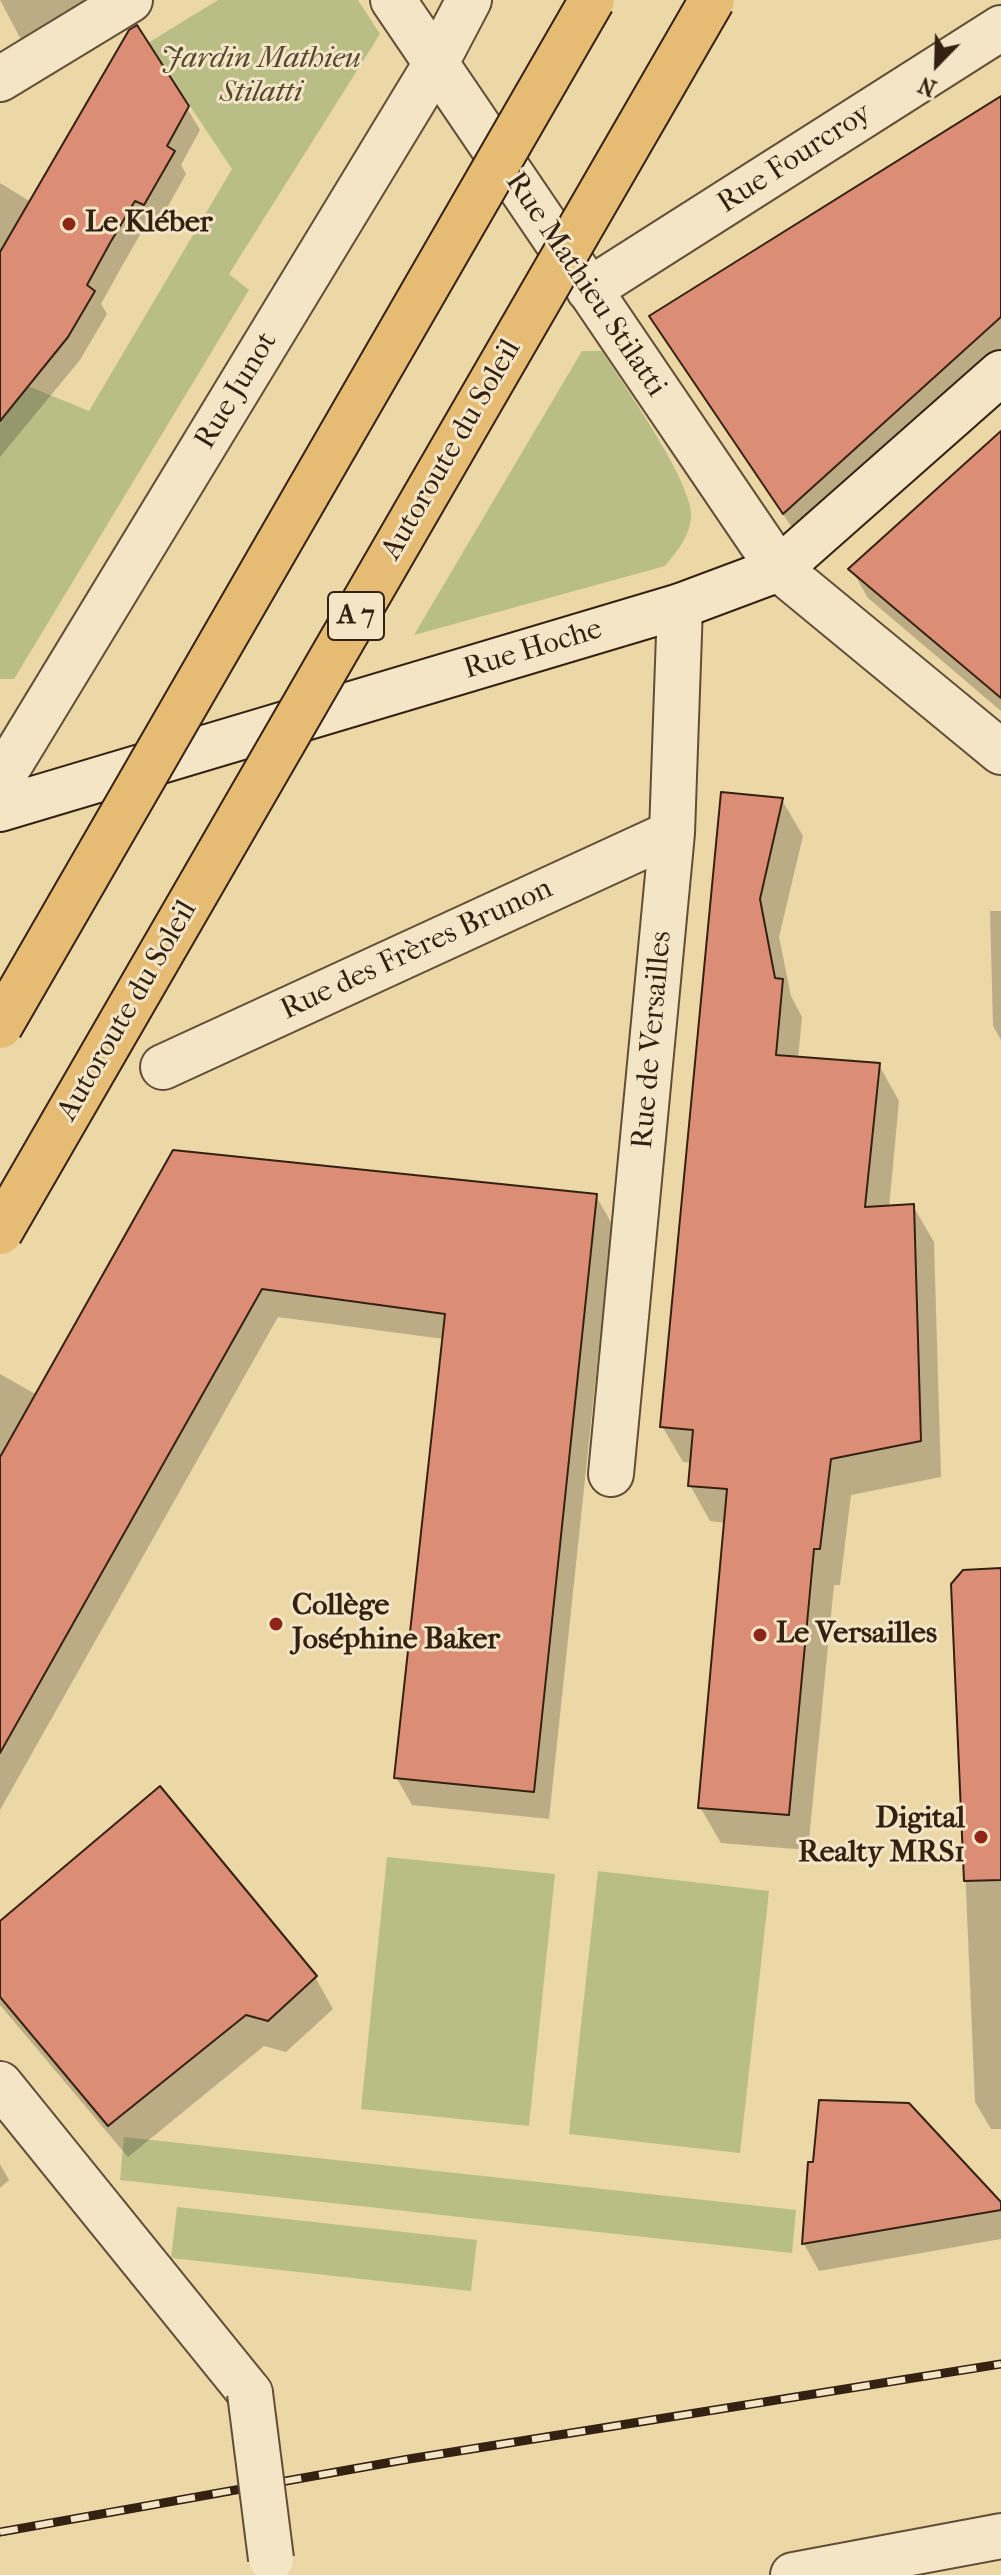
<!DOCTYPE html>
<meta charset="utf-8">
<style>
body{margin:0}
#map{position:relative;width:1001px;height:2575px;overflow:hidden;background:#ecd7a7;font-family:"IM FELL French Canon",serif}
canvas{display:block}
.north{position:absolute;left:897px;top:24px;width:80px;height:80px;-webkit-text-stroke:6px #f3e5c6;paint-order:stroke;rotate:203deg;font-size:22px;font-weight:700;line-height:32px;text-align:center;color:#342112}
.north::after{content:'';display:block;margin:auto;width:28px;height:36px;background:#342112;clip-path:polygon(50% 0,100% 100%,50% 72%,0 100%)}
</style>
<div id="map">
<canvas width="1001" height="2575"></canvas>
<div class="north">N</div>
</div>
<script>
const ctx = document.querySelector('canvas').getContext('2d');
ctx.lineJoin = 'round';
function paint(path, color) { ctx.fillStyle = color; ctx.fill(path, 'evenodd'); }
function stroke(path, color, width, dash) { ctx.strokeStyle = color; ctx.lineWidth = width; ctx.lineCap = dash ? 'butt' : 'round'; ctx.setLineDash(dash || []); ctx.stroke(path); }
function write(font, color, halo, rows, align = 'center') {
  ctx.font = font + ' "IM FELL French Canon",serif'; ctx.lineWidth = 6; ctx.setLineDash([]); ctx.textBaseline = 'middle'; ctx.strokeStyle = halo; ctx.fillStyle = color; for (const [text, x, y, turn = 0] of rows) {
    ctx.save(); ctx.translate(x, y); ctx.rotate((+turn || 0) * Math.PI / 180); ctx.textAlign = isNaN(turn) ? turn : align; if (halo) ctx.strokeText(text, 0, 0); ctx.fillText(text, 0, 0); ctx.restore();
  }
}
const green = new Path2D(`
 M218,0h140l22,34 -151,240 20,16 -235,389h-14v-258l28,-35 61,25 143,-242 -84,-126z
 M582,351h20c20,32 94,135 89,168 -3,20 -14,32 -26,47l-251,69z
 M387,1857l168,17 -26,252 -168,-17z
 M598,1871l171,20 -29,262 -171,-19z
 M124,2137l672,73 -4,43 -672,-73z
 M177,2207l300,33 -6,51 -300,-33z`);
const shadow = new Path2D(`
 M0,0h104l-78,49z
 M1001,99v257l-201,184 -148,-224z
 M187,108l13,22 -19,35 5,9 -29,52 -9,-5 -26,45 -21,38 6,10 -27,46 -80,97v-274l31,19z
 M1001,433v278l-133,-113 -17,-29z
 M722,794l60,6 21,36 -24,101 12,59 11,21 -4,42 81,6 20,36 -10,107 24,-2 21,36 7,235 -90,18 -11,90h-6l-26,265 -87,-7 -21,-36 26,-284 -16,-2 -20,-36 2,-22 -9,-1 -21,-36z
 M990,911h11v129l-8,-14z
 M174,1153l422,43 16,28 -63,595 -137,-14 -16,-28 48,-438 -166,-22 -278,493v-436l37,21z
 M1001,1570v559h-10l-16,-27 -22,-518z
 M0,1923l315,54 18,32 -47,43 -22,-6 -136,111 -128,-152z
 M0,2164l9,16 -9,8z
 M1001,2205v34l-182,32 -15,-27z`);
const building = new Path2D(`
 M137,25l52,81 -22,40 8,5 -31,54 -9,-4 -25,42 -23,42 8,6 -27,46 -68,84v-169l129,-222z
 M1001,96v221l-218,197 -134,-198z
 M1001,431v267l-153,-129z
 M721,792l62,6 -23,101 15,79 8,1 -7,76 104,8 -15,144 49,-3 7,237 -90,18 -11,90h-6l-25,266 -91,-7 29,-319 -39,-3 5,-56 -33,-3z
 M173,1150l424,44 -63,598 -140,-14 51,-464 -183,-25 -262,464v-296z
 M1001,1568v312l-37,1 -13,-297 12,-14z
 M160,1786l157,190 -49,45 -22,-6 -138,111 -108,-129v-76z
 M819,2100l90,3 92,99v8l-199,34 6,-82h5z`);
const street = new Path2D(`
 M393,0l386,569 222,183
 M0,79l130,-79
 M589,290l412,-262
 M0,781l435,-716 34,-65
 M163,1067l509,-234
 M611,1474l61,-641 8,-227
 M0,2084l250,309
 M793,2575l208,-39`);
const secondary = new Path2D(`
 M0,809l680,-203 99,-37 222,-196`);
const rail = new Path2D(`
 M0,2532l409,-73 592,-95`);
const streetBridge = new Path2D(`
 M250,2393l21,166`);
const highwayBridge = new Path2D(`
 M0,1026l592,-1026
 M0,1232l712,-1232`);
const markers = [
 [69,224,8,"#8f2418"],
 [276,1624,8,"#8f2418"],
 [760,1635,8,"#8f2418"],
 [981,1837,8,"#8f2418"]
];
const shields = [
 [356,616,56]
];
const shieldNames = [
 ["A 7",356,616]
];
const parkNames = [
 ["Jardin Mathieu",261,60],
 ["Stilatti",261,94]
];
const streetNames = [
 ["Rue Fourcroy",795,159,-33],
 ["Rue Mathieu Stilatti",585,285,56],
 ["Rue Junot",237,391,-59],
 ["Autoroute du Soleil",452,450,-60],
 ["Rue Hoche",533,650,-17],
 ["Rue des Frères Brunon",417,950,-25],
 ["Autoroute du Soleil",128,1011,-60],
 ["Rue de Versailles",653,1040,-85]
];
const poiNames = [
 ["Le Kléber",85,224],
 ["Collège",292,1607],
 ["Joséphine Baker",292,1641],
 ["Le Versailles",776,1635],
 ["Digital",965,1820,"right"],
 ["Realty MRS1",965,1854,"right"]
];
paint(green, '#b9be87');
paint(shadow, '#0003');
paint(building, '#db8d75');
stroke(building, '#342112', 2);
stroke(street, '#624e37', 48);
stroke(secondary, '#342112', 48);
stroke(street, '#f3e5c6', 44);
stroke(secondary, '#f3e5c6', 44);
stroke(rail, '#342112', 9);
stroke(rail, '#f3e5c6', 6, [18]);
stroke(streetBridge, '#624e37', 48, []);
stroke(highwayBridge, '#342112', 48, []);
stroke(streetBridge, '#f3e5c6', 44);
stroke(highwayBridge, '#e6bc74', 44);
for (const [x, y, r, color] of markers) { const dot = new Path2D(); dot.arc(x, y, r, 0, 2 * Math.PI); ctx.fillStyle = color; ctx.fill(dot); stroke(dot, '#f3e5c6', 3); }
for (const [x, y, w] of shields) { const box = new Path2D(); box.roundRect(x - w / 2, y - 24, w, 48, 6); ctx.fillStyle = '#f3e5c6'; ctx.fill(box); stroke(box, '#342112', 2); }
write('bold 28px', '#342112', null, shieldNames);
write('italic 30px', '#55482f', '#f3e5c6', parkNames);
write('30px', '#342112', '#f3e5c6', streetNames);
write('bold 30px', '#342112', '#f3e5c6', poiNames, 'left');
</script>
